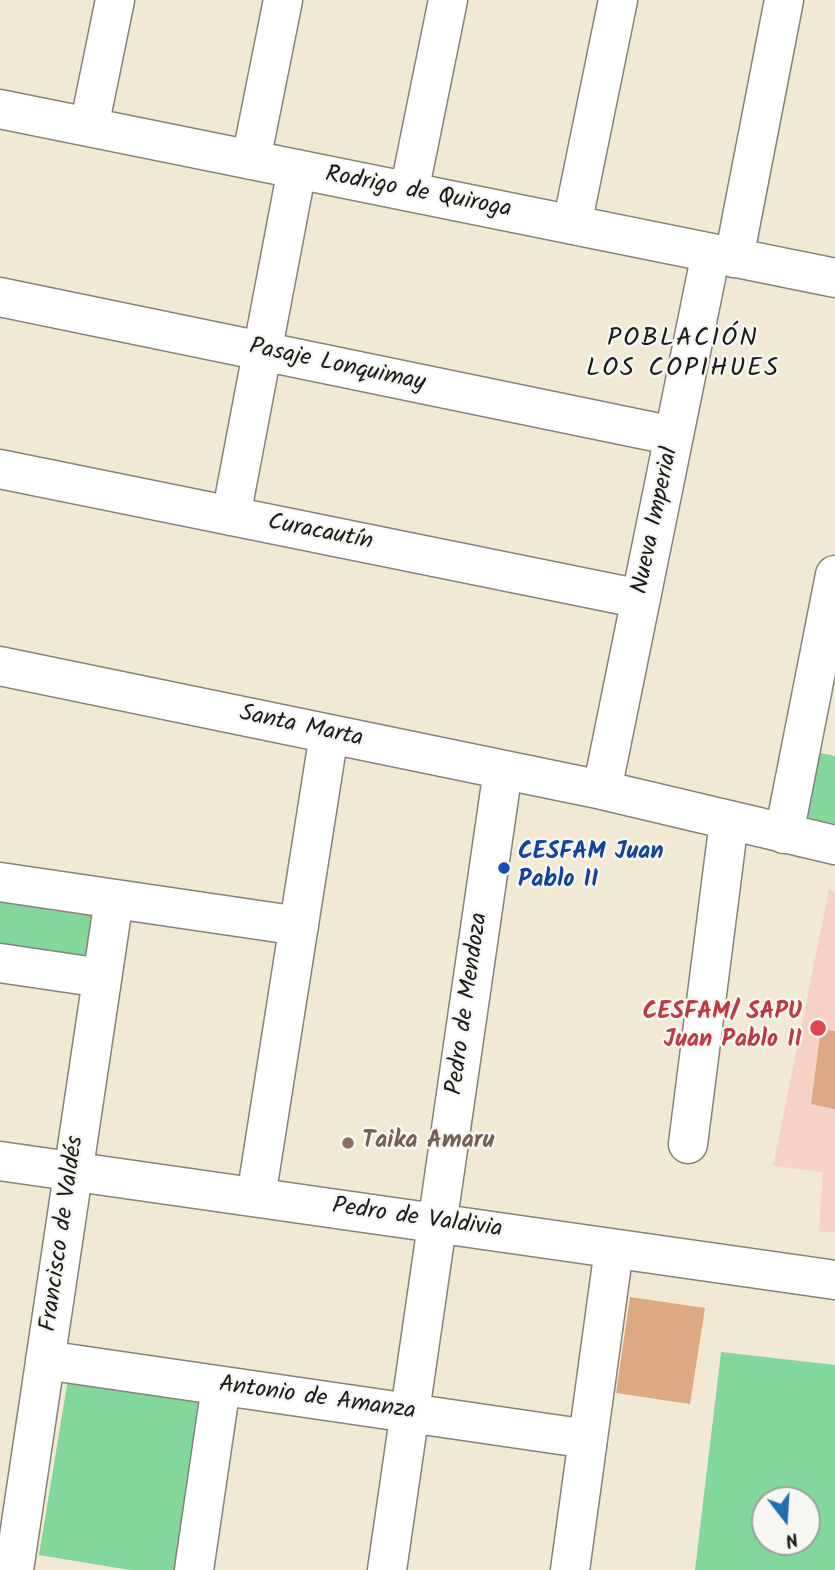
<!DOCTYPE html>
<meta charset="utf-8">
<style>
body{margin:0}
#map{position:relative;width:835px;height:1570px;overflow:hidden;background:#f1e9d4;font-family:Kalam,sans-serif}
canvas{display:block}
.north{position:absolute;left:751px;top:1486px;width:70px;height:70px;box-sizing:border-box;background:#f6f6f2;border:2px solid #9f9f9c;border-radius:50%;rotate:163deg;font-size:19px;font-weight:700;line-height:28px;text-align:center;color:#1c1c1c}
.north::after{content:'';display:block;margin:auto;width:24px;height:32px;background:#1f6fb2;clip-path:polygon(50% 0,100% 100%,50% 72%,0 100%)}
</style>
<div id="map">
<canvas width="835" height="1570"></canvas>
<div class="north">N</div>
</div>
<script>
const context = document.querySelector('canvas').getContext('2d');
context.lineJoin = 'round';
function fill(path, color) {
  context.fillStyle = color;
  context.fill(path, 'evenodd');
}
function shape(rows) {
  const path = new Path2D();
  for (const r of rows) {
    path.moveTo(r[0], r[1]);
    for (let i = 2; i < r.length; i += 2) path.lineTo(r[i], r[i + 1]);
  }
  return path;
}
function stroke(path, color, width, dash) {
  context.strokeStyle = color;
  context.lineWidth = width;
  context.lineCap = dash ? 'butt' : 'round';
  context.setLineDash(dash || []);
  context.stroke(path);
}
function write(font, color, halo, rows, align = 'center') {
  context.font = font + ' Kalam,sans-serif';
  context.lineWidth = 5;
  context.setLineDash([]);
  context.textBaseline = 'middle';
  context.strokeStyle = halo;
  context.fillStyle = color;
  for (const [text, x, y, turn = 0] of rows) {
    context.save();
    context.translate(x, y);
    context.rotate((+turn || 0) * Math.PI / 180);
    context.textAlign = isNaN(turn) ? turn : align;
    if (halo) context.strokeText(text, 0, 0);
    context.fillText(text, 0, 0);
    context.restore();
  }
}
fill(shape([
 [829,890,835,891,835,1233,819,1231,823,1172,773,1166]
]), '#f6d2c5');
fill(shape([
 [812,751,835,756,835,826,797,817],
 [0,895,97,911,89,965,0,953],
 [721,1352,835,1365,835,1570,695,1570],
 [765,1500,807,1500,807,1542,765,1542],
 [69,1373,206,1395,178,1570,130,1570,39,1555]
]), '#82d79a');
fill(shape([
 [821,1029,835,1031,835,1109,811,1104],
 [630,1297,705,1308,690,1404,616,1393]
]), '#dda983');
const minor = shape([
 [0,109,835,278],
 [89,127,115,0],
 [251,160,283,0],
 [409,192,448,0],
 [572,225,618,0],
 [734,258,784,0],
 [0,297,674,436],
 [0,469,641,599],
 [231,516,297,169],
 [0,666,602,790,835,845],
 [602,790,711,253],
 [784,834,835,575],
 [0,882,299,926],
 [0,963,102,978],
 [688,1144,729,821],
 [0,1161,835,1280],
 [256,1197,329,734],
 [45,1360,588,1439],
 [14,1570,114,899],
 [194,1570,221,1386],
 [387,1570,503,770],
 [570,1570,614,1249]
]);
stroke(minor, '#868278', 41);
stroke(minor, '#fff', 38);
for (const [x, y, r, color] of [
 [504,868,7,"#1a4fb4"],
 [818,1028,9,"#e0444e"],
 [348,1143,7,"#8d6e63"]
]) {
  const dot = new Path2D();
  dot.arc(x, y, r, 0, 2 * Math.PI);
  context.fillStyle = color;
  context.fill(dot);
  stroke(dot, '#f6f6f2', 2.5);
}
write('24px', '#1c1c1c', '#f6f6f2', [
 ["Rodrigo de Quiroga",418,194,11],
 ["Pasaje Lonquimay",337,367,12],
 ["Nueva Imperial",657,521,-78],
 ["Curacautín",320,534,11],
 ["Santa Marta",301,728,12],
 ["Pedro de Mendoza",469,1004,-82],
 ["Pedro de Valdivia",417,1220,8],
 ["Francisco de Valdés",64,1234,-82],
 ["Antonio de Amanza",317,1400,8]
]);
write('bold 24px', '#164399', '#f6f6f2', [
 ["CESFAM Juan",518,854],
 ["Pablo II",518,882]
], 'left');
write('bold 24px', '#be3a42', '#f6f6f2', [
 ["CESFAM/ SAPU",802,1014],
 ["Juan Pablo II",802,1042]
], 'right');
write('bold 24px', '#785e54', '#f6f6f2', [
 ["Taika Amaru",362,1143]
], 'left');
context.letterSpacing = '2px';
write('26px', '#1c1c1c', '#f6f6f2', [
 ["POBLACIÓN",683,341],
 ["LOS COPIHUES",683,371]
]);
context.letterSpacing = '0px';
</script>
